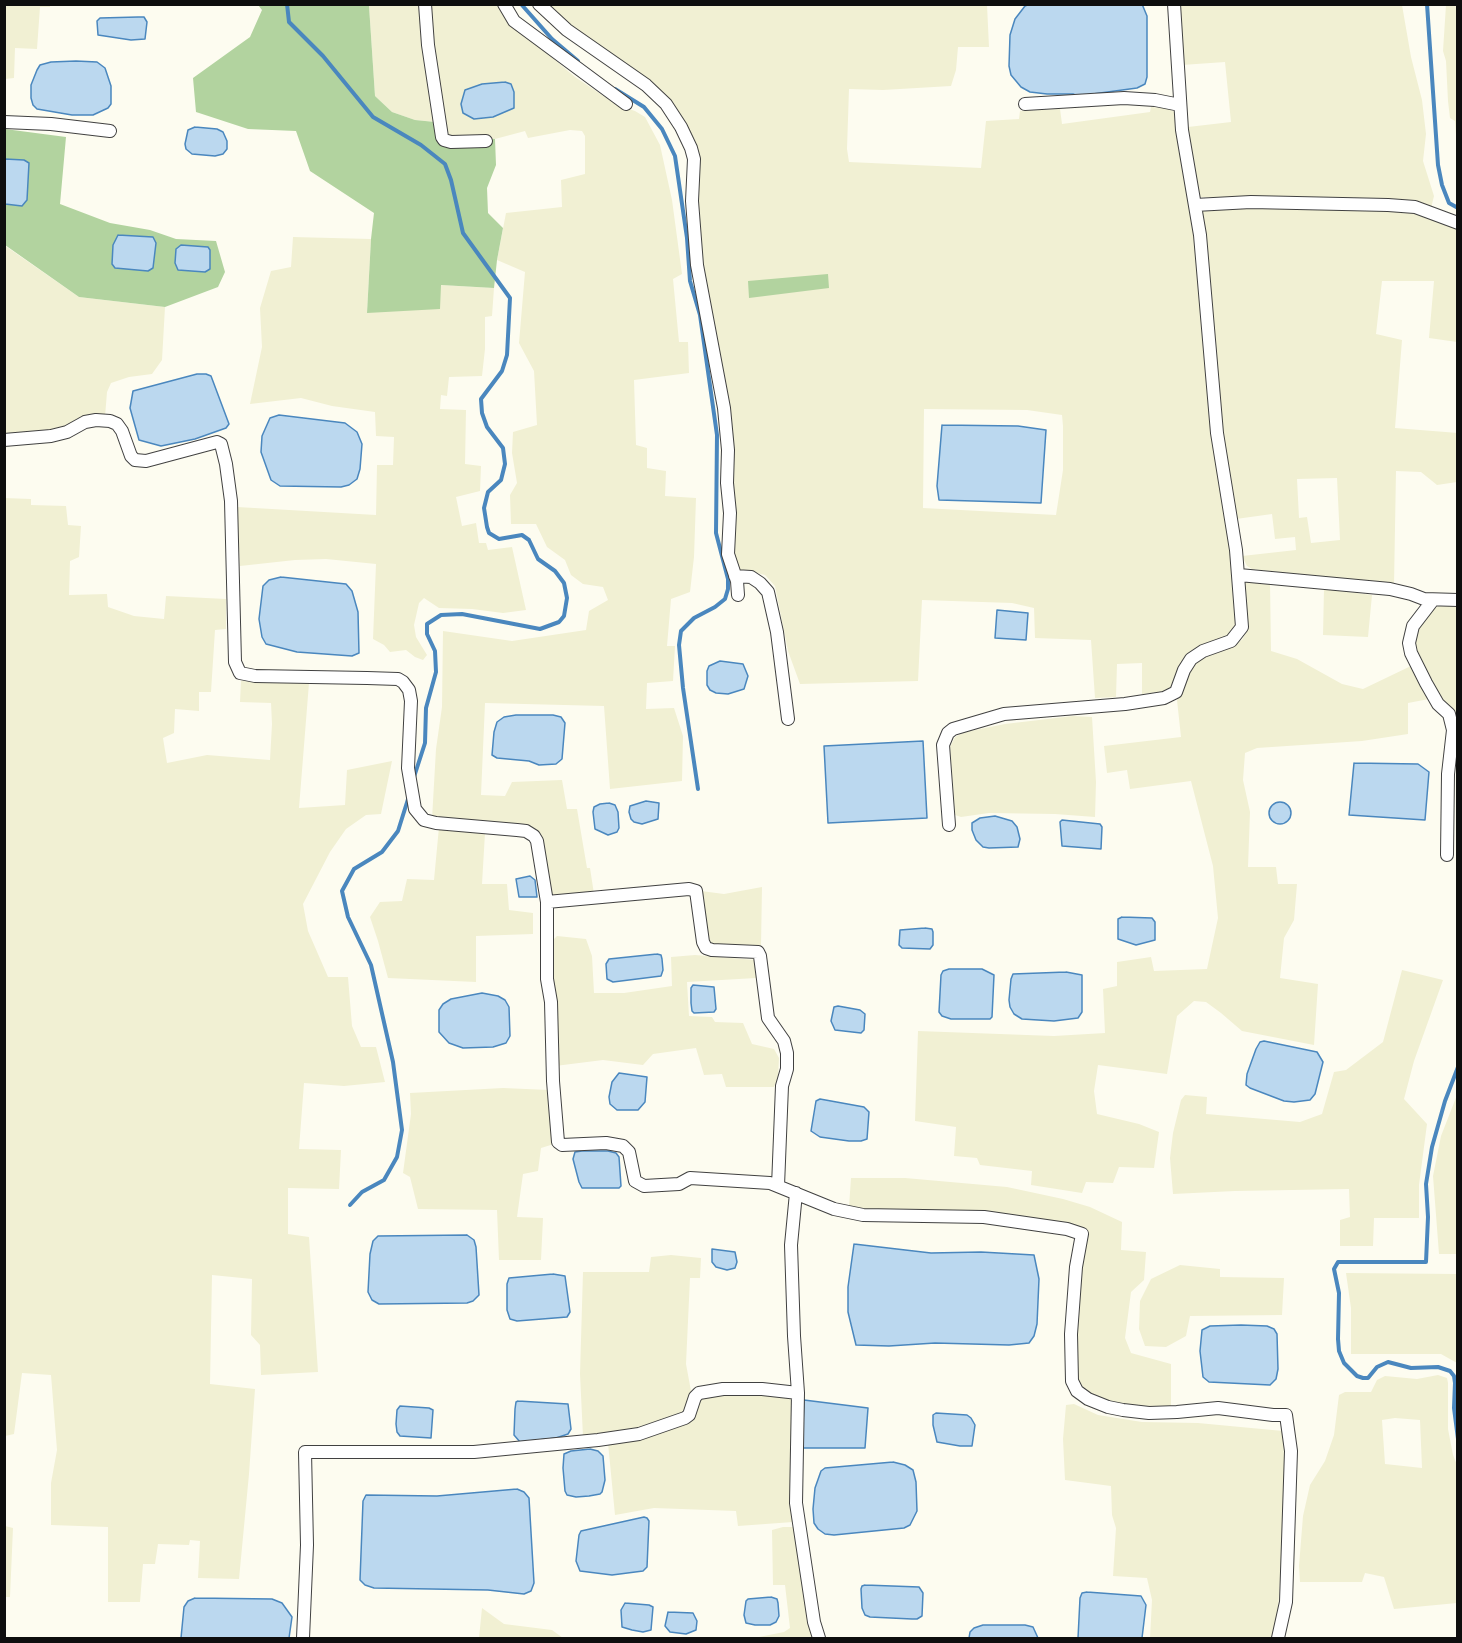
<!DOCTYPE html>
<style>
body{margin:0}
#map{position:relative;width:1462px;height:1643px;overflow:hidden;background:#fdfcf0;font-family:Spectral,serif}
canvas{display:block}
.frame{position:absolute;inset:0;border:6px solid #0e0e0e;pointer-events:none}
</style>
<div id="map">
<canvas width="1462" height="1643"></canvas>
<div class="frame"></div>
</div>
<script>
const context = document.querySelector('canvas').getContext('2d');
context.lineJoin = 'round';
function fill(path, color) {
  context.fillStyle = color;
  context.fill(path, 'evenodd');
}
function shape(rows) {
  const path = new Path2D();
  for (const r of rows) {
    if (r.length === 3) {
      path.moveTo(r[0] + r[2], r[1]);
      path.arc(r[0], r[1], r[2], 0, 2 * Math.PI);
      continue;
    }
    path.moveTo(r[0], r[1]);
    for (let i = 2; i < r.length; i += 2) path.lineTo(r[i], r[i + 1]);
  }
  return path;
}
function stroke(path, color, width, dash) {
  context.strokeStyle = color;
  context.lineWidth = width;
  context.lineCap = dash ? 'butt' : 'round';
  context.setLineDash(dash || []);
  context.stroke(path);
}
fill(shape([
 [5,4,50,5,50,7,40,7,37,49,15,48,14,78,5,79],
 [331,5,497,5,511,26,541,48,575,77,617,105,635,111,645,117,660,145,672,200,682,274,673,279,679,342,688,342,689,373,634,380,636,445,647,448,647,468,666,471,665,496,696,498,694,557,690,592,671,599,667,646,675,646,673,681,647,683,646,709,674,708,683,736,682,781,610,789,604,706,485,703,481,795,505,796,512,782,562,780,567,809,577,809,587,868,590,868,594,894,574,897,550,896,537,834,432,819,436,749,442,707,443,631,512,641,586,630,589,611,608,600,603,587,583,584,571,575,565,560,547,547,536,524,511,524,510,495,517,483,512,453,513,432,537,425,534,371,519,343,525,272,497,260,506,213,562,207,561,180,585,174,585,136,582,131,570,130,528,138,525,131,495,139,447,137,435,122,415,120,392,112,375,96,369,6],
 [546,5,987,5,989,47,958,47,956,70,951,86,883,90,849,89,847,149,849,162,981,168,986,121,1019,119,1020,111,1060,109,1062,124,1150,112,1151,107,1166,108,1175,112,1177,116,1195,237,1228,517,1237,626,1228,639,1201,645,1187,655,1182,661,1173,690,1142,694,1142,663,1117,664,1116,697,1095,698,1091,640,1035,638,1034,608,1012,603,922,600,918,681,800,684,788,651,775,586,765,575,753,572,736,572,733,567,734,514,700,262,697,218,699,173,667,103,574,31],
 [924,409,1027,410,1062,415,1063,426,1063,470,1056,515,923,508],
 [1177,5,1402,5,1411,57,1422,100,1426,134,1423,161,1434,196,1431,208,1275,198,1197,197,1188,127,1231,122,1225,62,1182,65],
 [1446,5,1457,5,1457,149,1455,121,1450,118,1448,101,1446,61,1443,51],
 [1264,206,1402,209,1457,228,1457,342,1429,338,1434,281,1382,281,1376,334,1402,340,1395,428,1458,433,1457,482,1437,485,1421,472,1396,471,1394,585,1252,569,1247,566,1242,556,1296,550,1295,537,1275,539,1272,514,1236,519,1225,465,1201,212,1208,209],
 [1337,478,1340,540,1311,543,1307,517,1299,518,1297,479],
 [293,237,371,239,367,313,440,285,494,288,492,316,485,317,485,349,482,376,449,377,447,396,441,395,440,409,466,410,465,464,481,466,480,491,456,497,462,526,476,523,479,543,486,543,488,550,512,547,526,610,503,613,472,609,439,608,424,598,419,603,414,625,416,637,427,655,423,660,415,657,406,650,390,652,384,645,373,639,376,564,326,559,295,560,240,566,237,507,376,515,377,465,393,465,394,437,376,436,375,412,332,406,301,398,250,404,262,347,260,308,271,271,291,267],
 [4,245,79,297,165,307,162,360,152,374,129,377,111,383,107,392,105,417,59,430,5,434],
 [4,498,31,499,31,505,66,506,68,525,81,526,79,557,70,561,69,595,107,594,108,607,134,616,164,619,166,596,226,599,226,629,215,630,211,692,199,692,199,711,175,709,174,733,163,738,167,763,207,755,270,760,272,724,271,703,240,702,241,681,309,683,299,808,345,805,347,770,392,761,381,814,366,815,346,829,330,852,303,904,308,931,328,977,348,977,352,1026,361,1047,376,1047,385,1082,344,1086,304,1083,299,1149,341,1150,339,1189,288,1188,288,1234,309,1237,318,1372,261,1375,260,1345,251,1335,252,1279,212,1275,210,1384,255,1389,249,1474,239,1579,198,1578,200,1541,190,1540,189,1545,158,1544,155,1564,143,1564,140,1602,108,1602,108,1527,51,1525,51,1483,57,1450,51,1375,22,1373,14,1434,5,1436],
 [1249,581,1270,582,1271,651,1297,659,1342,684,1363,689,1413,665,1429,699,1408,703,1408,734,1362,741,1257,748,1245,753,1243,780,1250,812,1248,867,1276,867,1278,884,1297,884,1294,920,1284,938,1280,978,1318,984,1314,1045,1242,1031,1221,1013,1206,1002,1194,1001,1177,1016,1167,1074,1098,1065,1094,1091,1097,1114,1139,1124,1159,1132,1154,1168,1119,1167,1113,1183,1086,1182,1082,1193,1031,1185,1032,1171,980,1165,977,1158,954,1156,956,1127,915,1121,918,1031,1054,1036,1105,1033,1103,989,1117,986,1117,962,1151,957,1154,971,1207,969,1218,918,1213,866,1191,781,1130,789,1127,770,1107,773,1104,746,1181,737,1177,700,1184,689,1189,671,1200,657,1242,640,1247,631,1244,583],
 [1324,589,1372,595,1368,637,1323,635],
 [1443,603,1457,605,1457,727,1440,702,1412,643,1413,635,1431,611],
 [1073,716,1092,717,1096,782,1095,817,1055,814,989,813,961,817,955,815,950,747,955,737,965,732,1005,724],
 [439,827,485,833,482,884,507,884,509,910,533,913,533,934,476,936,476,982,388,978,378,941,370,917,380,902,402,901,407,879,434,880],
 [762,887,761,946,714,947,707,942,701,891,724,894],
 [557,936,586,939,592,956,594,993,624,993,672,986,671,957,695,955,755,960,756,978,687,982,689,1016,712,1017,715,1022,743,1023,752,1044,774,1049,779,1058,778,1077,774,1087,726,1087,722,1074,704,1075,696,1048,653,1054,643,1065,603,1060,555,1066,552,941],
 [1402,970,1443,980,1414,1061,1404,1099,1427,1124,1419,1185,1419,1218,1374,1218,1373,1246,1340,1246,1340,1220,1350,1217,1349,1189,1235,1191,1173,1194,1170,1158,1173,1133,1181,1100,1185,1095,1207,1097,1206,1114,1300,1122,1322,1114,1334,1072,1346,1070,1383,1042],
 [503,1088,549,1090,554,1144,541,1148,538,1171,523,1174,517,1217,543,1218,541,1260,499,1260,497,1210,418,1209,410,1177,403,1173,411,1114,410,1093],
 [1457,1095,1457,1254,1439,1254,1433,1176,1441,1136],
 [851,1178,905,1178,1007,1187,1063,1199,1090,1207,1122,1222,1121,1250,1146,1252,1144,1280,1131,1292,1125,1338,1131,1353,1171,1364,1171,1409,1148,1409,1107,1403,1081,1389,1075,1376,1080,1271,1087,1230,1077,1227,867,1211,849,1207],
 [671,1255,701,1258,700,1278,690,1278,686,1364,691,1391,686,1411,641,1430,583,1437,580,1374,583,1272,649,1272,651,1257],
 [1180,1265,1220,1269,1220,1277,1284,1278,1282,1315,1190,1316,1186,1336,1166,1347,1145,1346,1139,1329,1140,1301,1151,1279],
 [1346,1273,1457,1274,1457,1363,1441,1354,1351,1354,1351,1308],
 [1438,1375,1447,1378,1448,1383,1448,1429,1453,1455,1457,1465,1457,1603,1394,1609,1384,1577,1365,1573,1362,1582,1300,1582,1299,1566,1303,1516,1310,1485,1325,1461,1334,1435,1339,1395,1345,1392,1371,1392,1377,1380,1385,1376,1417,1379],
 [1395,1418,1420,1420,1422,1468,1385,1464,1382,1420],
 [760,1393,793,1397,791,1489,793,1522,738,1526,736,1511,654,1508,615,1515,608,1443,689,1422,702,1396],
 [1074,1404,1098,1415,1142,1422,1198,1423,1283,1431,1285,1485,1282,1550,1278,1609,1272,1638,1150,1638,1152,1600,1147,1578,1113,1576,1116,1528,1112,1515,1111,1486,1065,1480,1063,1439,1066,1405],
 [5,1526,13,1528,10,1597,5,1597],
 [783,1527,796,1527,814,1638,754,1638,784,1632,790,1628,785,1585,773,1585,772,1530],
 [482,1608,504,1624,552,1630,563,1638,479,1638]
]), '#f1f0d3');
fill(shape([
 [258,5,369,6,375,96,392,112,415,120,435,122,446,136,495,139,496,165,487,188,488,213,503,228,497,260,494,288,441,285,440,309,367,313,371,239,374,213,310,171,296,131,248,129,196,112,193,78,250,37,262,10],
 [5,129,66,137,60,204,110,223,150,230,176,239,216,241,225,272,218,287,165,307,79,297,5,245],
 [828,274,829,288,749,298,748,281]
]), '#b2d39f');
const water = shape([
 [1030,4,1142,4,1147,16,1147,77,1145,84,1137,88,1078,96,1073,94,1047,94,1030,92,1021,87,1011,75,1009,66,1010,35,1015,19,1025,6,1030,4],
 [138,17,144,17,147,22,145,39,131,40,98,35,97,21,100,18,138,17],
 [76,61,97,62,105,68,111,86,111,104,108,108,93,115,72,115,37,109,33,105,31,98,31,85,37,70,40,65,51,62,76,61],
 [505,82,511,84,514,92,514,108,493,117,474,119,463,113,461,104,465,90,482,84,505,82],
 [195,127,217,129,223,132,227,141,227,149,223,154,215,156,192,154,186,149,185,144,188,130,195,127],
 [5,159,24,160,29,163,27,200,22,206,5,204,5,159],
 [118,235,153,237,156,243,153,268,148,271,115,268,112,264,113,245,118,235],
 [181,245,208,247,210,250,210,269,205,272,178,270,175,263,176,249,181,245],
 [197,374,206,374,211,376,229,424,226,428,195,439,161,446,139,440,130,408,133,391,197,374],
 [279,415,345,423,357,432,362,444,360,469,357,479,349,485,341,487,280,486,271,480,261,452,262,436,270,418,279,415],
 [942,425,1018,426,1046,430,1041,503,939,500,937,486,942,425],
 [281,577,346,584,352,591,358,612,359,653,352,656,297,652,266,644,262,637,259,619,263,586,269,580,281,577],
 [997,610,1028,613,1026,640,995,638,997,610],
 [720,661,743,664,748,676,744,689,728,694,716,693,710,690,707,685,707,671,709,666,720,661],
 [516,715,553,715,561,717,565,723,562,759,556,764,539,765,529,761,497,758,492,755,494,732,497,722,504,717,516,715],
 [923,741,927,818,828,823,824,746,923,741],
 [1354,763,1418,764,1429,772,1425,820,1349,815,1354,763],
 [646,801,659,803,658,819,642,824,634,822,631,819,629,812,630,806,646,801],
 [1280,813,11],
 [609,803,615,805,618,812,619,828,617,832,608,835,595,829,593,812,594,807,600,804,609,803],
 [995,816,1012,821,1017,827,1020,839,1018,847,989,848,983,847,976,840,972,830,972,823,980,818,995,816],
 [1062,820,1100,824,1102,827,1101,849,1062,846,1060,822,1062,820],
 [530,876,535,880,537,897,519,897,516,879,530,876],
 [1122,917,1152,918,1155,922,1155,940,1136,945,1118,939,1118,919,1122,917],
 [925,928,932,929,933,932,933,945,930,949,902,948,899,945,900,930,925,928],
 [657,954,661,955,662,959,663,970,661,976,613,982,607,979,606,964,609,959,657,954],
 [949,969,982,969,994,975,992,1017,990,1019,951,1019,942,1016,939,1012,941,975,943,971,949,969],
 [1066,972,1082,975,1082,1012,1078,1018,1054,1021,1022,1019,1014,1014,1010,1007,1009,1000,1011,979,1013,974,1066,972],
 [693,985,714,987,716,1009,714,1012,694,1013,692,1011,691,1003,691,988,693,985],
 [482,993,498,996,505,1000,509,1007,510,1036,506,1043,493,1047,463,1048,449,1043,439,1032,439,1010,443,1004,451,999,482,993],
 [838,1006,860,1010,865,1014,864,1030,861,1033,835,1030,831,1021,834,1007,838,1006],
 [1264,1041,1317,1052,1323,1062,1315,1094,1310,1100,1294,1102,1284,1101,1250,1088,1246,1085,1247,1074,1256,1049,1260,1042,1264,1041],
 [619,1073,647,1077,645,1102,638,1110,617,1110,610,1104,609,1097,612,1082,619,1073],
 [820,1099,864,1107,869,1112,867,1139,861,1141,849,1141,820,1137,811,1131,816,1101,820,1099],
 [582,1151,608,1151,616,1153,619,1157,621,1186,619,1188,582,1188,579,1182,573,1159,575,1152,582,1151],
 [467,1235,474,1240,476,1247,479,1295,473,1301,467,1303,379,1304,372,1300,368,1292,370,1254,373,1241,378,1236,467,1235],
 [854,1244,931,1253,981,1252,1034,1255,1039,1279,1037,1324,1034,1336,1029,1343,1009,1345,935,1343,889,1346,856,1345,848,1312,848,1287,854,1244],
 [712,1249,735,1252,737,1262,735,1268,727,1270,716,1267,712,1262,712,1249],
 [553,1274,565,1276,570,1312,567,1317,517,1321,510,1319,507,1310,507,1284,509,1278,553,1274],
 [1241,1325,1267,1326,1274,1329,1277,1334,1278,1369,1276,1379,1270,1385,1209,1382,1203,1377,1200,1351,1202,1330,1210,1326,1241,1325],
 [804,1400,868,1408,865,1448,802,1448,804,1400],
 [518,1401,568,1404,571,1429,568,1434,556,1438,520,1442,514,1435,515,1409,516,1402,518,1401],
 [400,1406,429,1408,433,1410,431,1438,400,1436,397,1432,396,1424,397,1410,400,1406],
 [936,1413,967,1415,971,1418,975,1425,972,1446,960,1446,937,1442,933,1425,933,1415,936,1413],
 [590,1449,598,1451,603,1456,605,1480,602,1492,600,1494,589,1496,576,1497,567,1495,565,1491,563,1468,564,1454,571,1451,590,1449],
 [893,1462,905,1465,913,1470,916,1482,917,1511,910,1525,904,1528,834,1535,825,1534,818,1529,814,1523,813,1509,815,1488,821,1471,825,1468,893,1462],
 [517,1489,524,1492,529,1498,534,1583,531,1591,524,1594,488,1590,374,1588,365,1585,360,1580,363,1501,366,1495,437,1496,517,1489],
 [644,1517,647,1518,649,1521,647,1567,643,1571,612,1575,580,1571,576,1561,579,1535,581,1531,644,1517],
 [865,1585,919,1587,923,1593,922,1616,917,1619,912,1619,870,1617,865,1615,862,1608,861,1589,862,1586,865,1585],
 [1087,1592,1141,1596,1146,1605,1142,1638,1078,1638,1080,1598,1082,1593,1087,1592],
 [771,1597,777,1599,778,1603,779,1616,776,1622,770,1625,755,1625,746,1623,744,1615,746,1601,748,1599,771,1597],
 [195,1598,272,1599,282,1603,292,1617,289,1638,181,1638,184,1607,188,1601,195,1598],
 [625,1603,649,1605,653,1607,651,1630,643,1632,632,1630,622,1627,621,1610,625,1603],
 [668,1612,693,1613,697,1621,696,1630,686,1634,670,1632,665,1626,668,1612],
 [983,1625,1025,1625,1033,1627,1038,1638,969,1638,970,1632,974,1628,983,1625]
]);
fill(water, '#bbd8ef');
stroke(water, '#4a87be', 1.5);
stroke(shape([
 [287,4,289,22,323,56,373,117,421,145,445,164,451,180,463,233,510,298,507,355,502,371,481,399,482,413,487,427,503,448,505,464,501,480,488,492,484,508,487,527,489,533,499,539,522,535,529,540,538,559,555,571,564,583,567,598,564,616,559,622,540,629,462,614,441,615,427,624,427,634,435,651,436,672,426,708,425,743,414,777],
 [521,4,552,39,578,61],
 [1427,4,1438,165,1442,185,1449,203,1458,208],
 [615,89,644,107,662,129,675,156,687,238,690,281,700,315,717,435,716,533,728,579,728,589,725,599,715,607,694,618,681,631,679,645,683,688,698,789],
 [1458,1067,1445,1101,1432,1147,1426,1184,1428,1217,1426,1262,1338,1262,1334,1269,1339,1293,1338,1339,1339,1351,1344,1363,1357,1376,1363,1378,1368,1378,1377,1367,1388,1362,1411,1368,1438,1367,1450,1371,1454,1376,1455,1383,1454,1408,1458,1439],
 [350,1205,362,1192,384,1180,397,1157,402,1130,393,1062,371,965,348,917,342,891,354,869,382,852,398,831,409,796]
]), '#4a87be', 4);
const minor = shape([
 [425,4,428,45,442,137,444,140,451,142,486,141],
 [504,4,514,21,626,104],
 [539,4,567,30,646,85,666,104,681,127,691,148,694,159,692,201,697,265,724,408,728,450,727,483,730,513,728,554,737,581,738,595],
 [1025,104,1124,98,1155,100,1180,105],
 [4,122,51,124,110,131],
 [1195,205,1251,202,1388,205,1415,207,1458,223],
 [4,440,51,436,67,432,85,422,96,420,110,421,117,424,122,431,131,456,135,460,146,461,161,457,217,442,221,444,226,464,231,501,235,662,240,673,255,676,367,678,398,679,403,682,409,690,411,701,408,768,415,809,424,820,436,823,517,830,526,831,534,836,537,841,547,902,547,979,551,1002,553,1081,558,1142,562,1145,606,1143,623,1146,629,1152,635,1181,644,1186,679,1184,690,1178,770,1183,834,1209,863,1215,984,1217,1067,1229,1082,1234,1076,1267,1071,1334,1072,1381,1077,1391,1088,1399,1108,1407,1123,1410,1149,1413,1177,1412,1218,1408,1273,1415,1286,1415,1291,1451,1286,1602,1278,1638],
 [1239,575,1390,589,1411,594,1424,599,1458,600],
 [735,576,751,577,760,583,768,592,777,632,788,719],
 [1433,600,1413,626,1409,643,1411,653,1426,683,1438,704,1449,714,1453,730,1448,774,1447,855],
 [949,825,943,745,948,733,953,729,1004,714,1125,704,1164,698,1176,692,1184,670,1191,659,1203,651,1231,641,1242,627,1236,550,1217,433,1200,235,1182,130,1174,4],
 [547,902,689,889,696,891,703,942,706,948,712,950,758,952,760,956,768,1018,784,1041,787,1053,787,1069,782,1086,778,1186],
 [796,1193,791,1245,794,1336,798,1393,796,1503,814,1622,819,1638],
 [303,1638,307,1545,305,1452,474,1452,598,1440,639,1434,685,1418,689,1415,695,1397,699,1393,723,1389,762,1389,798,1393]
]);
stroke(minor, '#414141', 14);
stroke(minor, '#fff', 12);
</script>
